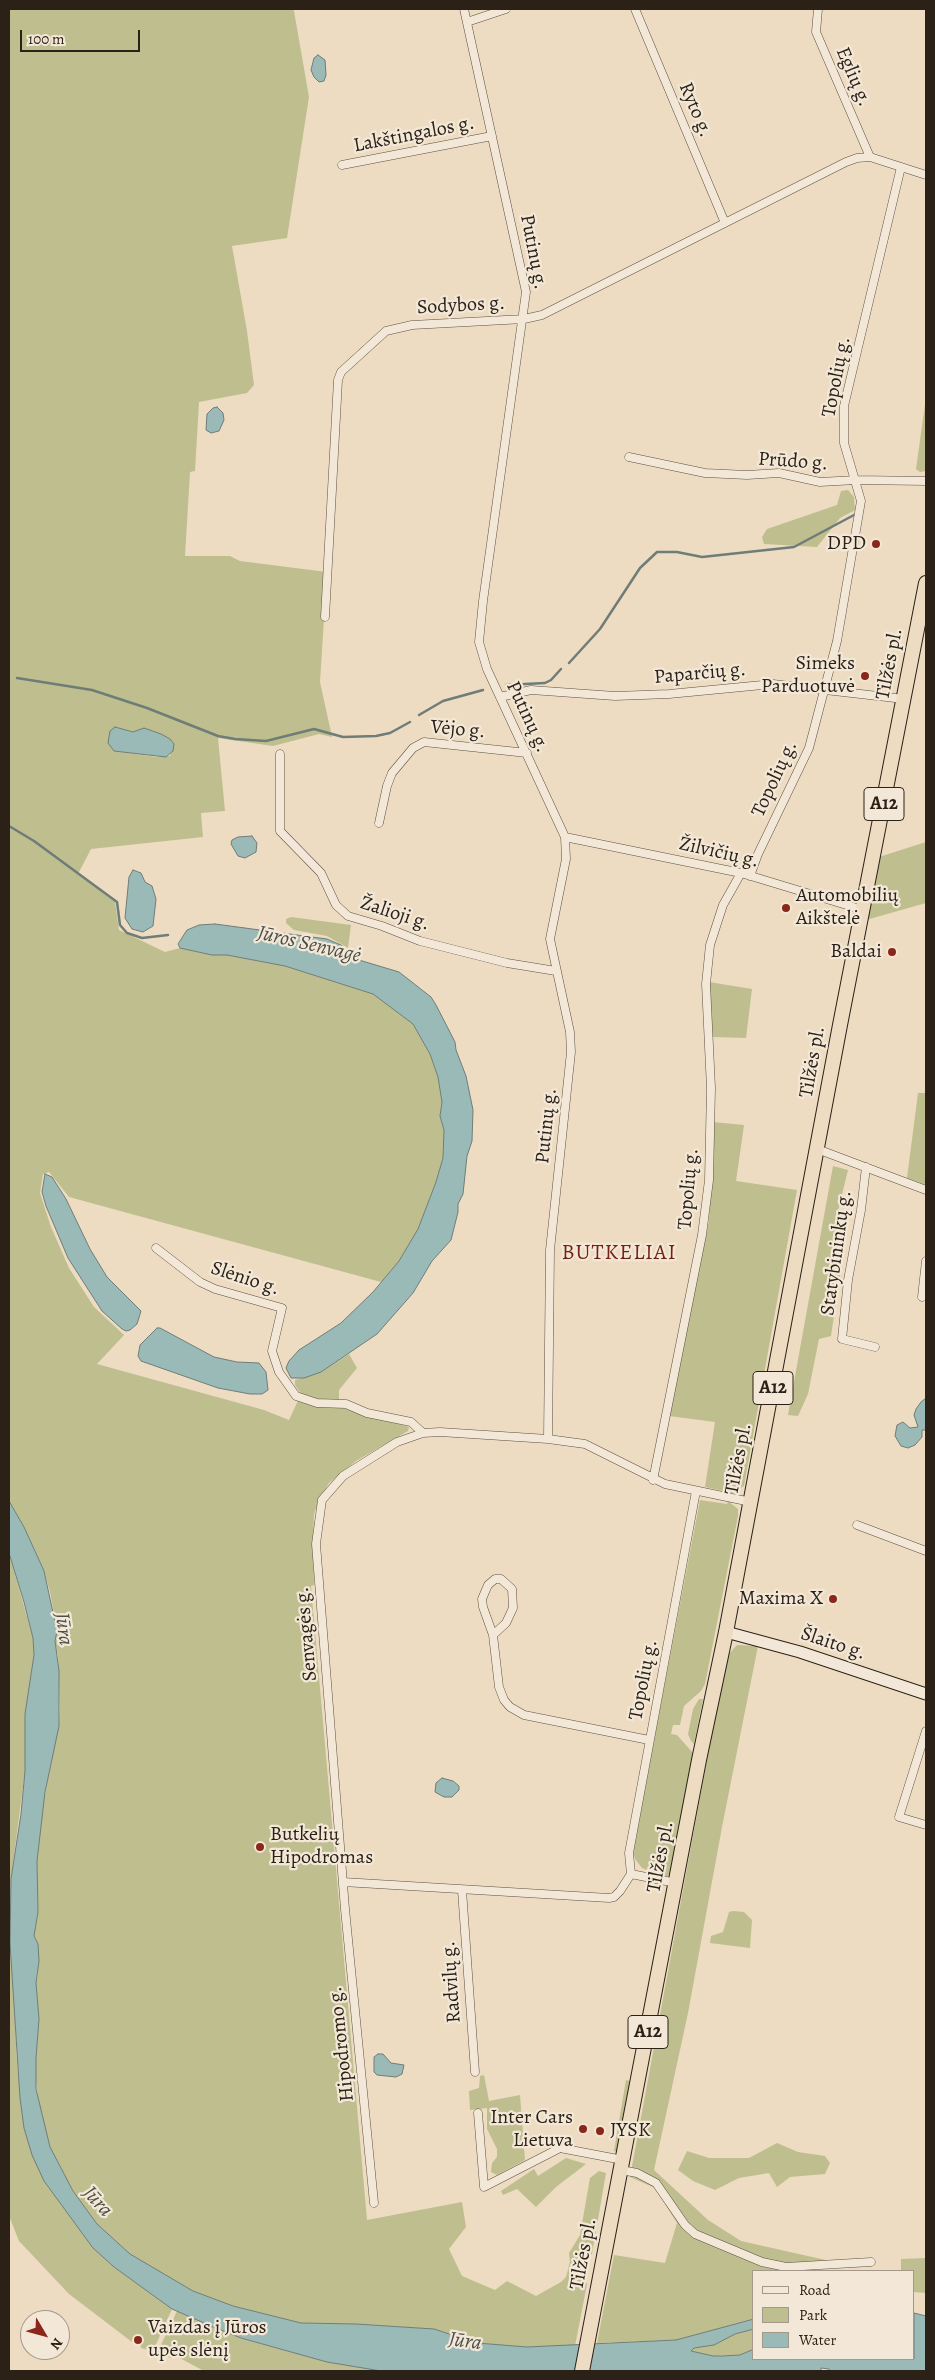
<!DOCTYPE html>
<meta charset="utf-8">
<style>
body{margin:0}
#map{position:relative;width:935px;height:2380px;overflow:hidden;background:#eddcc1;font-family:Alegreya,serif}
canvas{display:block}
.frame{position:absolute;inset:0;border:10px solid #2b2117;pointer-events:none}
.legend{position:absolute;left:752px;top:2270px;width:162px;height:90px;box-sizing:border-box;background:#f3e8d7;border:1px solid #a3988a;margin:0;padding:6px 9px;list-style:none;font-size:15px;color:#2b2117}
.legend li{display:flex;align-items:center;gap:10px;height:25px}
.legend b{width:25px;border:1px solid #a3988a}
.north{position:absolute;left:20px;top:2310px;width:50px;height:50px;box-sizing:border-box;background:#f3e8d7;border:1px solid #a3988a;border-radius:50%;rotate:127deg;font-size:14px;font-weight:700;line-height:20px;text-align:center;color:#2b2117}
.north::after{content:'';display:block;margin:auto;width:18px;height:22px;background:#8f2418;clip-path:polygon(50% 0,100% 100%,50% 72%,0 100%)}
.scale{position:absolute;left:20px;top:30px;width:120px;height:22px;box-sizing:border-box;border:2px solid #2b2117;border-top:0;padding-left:6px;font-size:15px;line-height:18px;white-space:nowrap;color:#2b2117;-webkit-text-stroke:4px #f3e8d7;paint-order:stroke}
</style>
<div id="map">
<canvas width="935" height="2380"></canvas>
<div class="frame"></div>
<ul class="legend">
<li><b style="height:6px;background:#f3e8d7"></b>Road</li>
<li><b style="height:14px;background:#bfbe8e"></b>Park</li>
<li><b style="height:14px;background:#9abab8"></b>Water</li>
</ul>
<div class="north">N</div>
<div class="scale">100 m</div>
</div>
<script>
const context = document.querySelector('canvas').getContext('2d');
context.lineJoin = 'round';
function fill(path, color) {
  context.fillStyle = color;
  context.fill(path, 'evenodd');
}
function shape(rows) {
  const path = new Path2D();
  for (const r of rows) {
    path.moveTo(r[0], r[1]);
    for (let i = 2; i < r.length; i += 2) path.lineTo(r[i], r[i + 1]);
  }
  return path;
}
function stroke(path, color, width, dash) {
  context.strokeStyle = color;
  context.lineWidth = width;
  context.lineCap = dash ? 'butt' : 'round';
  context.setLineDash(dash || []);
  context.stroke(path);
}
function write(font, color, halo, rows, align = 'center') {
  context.font = font + ' Alegreya,serif';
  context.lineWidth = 4.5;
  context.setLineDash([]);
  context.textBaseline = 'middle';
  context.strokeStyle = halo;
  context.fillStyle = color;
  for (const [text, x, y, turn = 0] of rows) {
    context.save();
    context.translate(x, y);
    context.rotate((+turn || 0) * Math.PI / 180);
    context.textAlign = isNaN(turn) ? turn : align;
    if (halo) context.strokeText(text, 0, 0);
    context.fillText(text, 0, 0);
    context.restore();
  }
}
fill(shape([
 [9,9,293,9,294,11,309,97,287,238,232,246,247,331,254,385,247,393,199,402,195,471,190,472,185,556,230,556,240,561,327,572,320,682,332,737,319,734,273,746,218,738,225,811,201,813,203,837,91,849,78,874,115,902,119,930,165,952,180,948,212,955,227,955,285,966,373,994,384,1002,413,1024,430,1054,438,1077,442,1102,440,1116,444,1130,443,1158,436,1182,418,1229,399,1261,381,1282,69,1197,49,1172,43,1174,40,1193,51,1227,69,1268,94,1307,124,1335,97,1364,264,1410,289,1420,301,1394,295,1385,295,1380,321,1372,349,1354,357,1368,339,1390,339,1407,409,1427,408,1431,356,1461,329,1483,319,1500,314,1514,313,1538,314,1585,311,1586,367,2220,462,2202,466,2227,449,2249,462,2276,495,2290,507,2281,536,2296,561,2282,566,2277,570,2262,569,2253,580,2235,590,2178,599,2171,606,2173,592,2254,583,2260,580,2271,587,2284,575,2346,527,2347,477,2343,434,2329,356,2324,301,2323,233,2306,193,2291,130,2254,97,2224,73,2191,50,2147,40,2113,35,2073,39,2019,36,1983,38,1974,38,1944,34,1936,38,1912,37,1861,42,1813,53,1749,59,1726,60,1708,58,1656,55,1641,57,1631,50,1592,44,1571,24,1527,9,1501],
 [115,727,133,732,144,729,161,734,170,739,174,744,170,756,157,757,114,751],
 [926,397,926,471,920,472,916,469],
 [848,490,854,497,855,510,840,518,817,547,764,544,762,537,767,529,837,505,841,491],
 [926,842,926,903,866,920,879,857],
 [291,917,351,925,348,948,327,936,294,930,286,923,286,919],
 [709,982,752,989,746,1038,712,1037],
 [918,1093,926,1093,926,1185,907,1178],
 [713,1122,744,1125,736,1181,797,1190,744,1486,732,1493,705,1487,715,1422,669,1416,709,1221],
 [833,1166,848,1170,834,1227,846,1234,831,1336,819,1339,808,1394,798,1416,788,1415],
 [700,1500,727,1504,728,1501,738,1509,738,1516,705,1684,701,1691,684,1706,680,1725,673,1725,671,1734,677,1735,693,1753,669,1876,664,1877,642,1868,635,1859,633,1850],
 [9,1553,33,1638,34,1656,25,1715,25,1771,11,1879,10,1921,17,2063,24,2128,44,2181,93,2248,114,2267,172,2309,153,2351,141,2348,140,2338,135,2338,132,2342,69,2294,19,2241,9,2216],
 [737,1645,758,1646,722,1827,688,2013,654,2170,708,2220,741,2241,830,2261,786,2264,786,2271,754,2271,754,2319,676,2340,597,2343,614,2255,665,2263,677,2223,655,2188,630,2177,726,1657],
 [699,1699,703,1699,694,1744,691,1741,688,1734,693,1709],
 [733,1911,744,1912,752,1920,750,1948,710,1943,711,1936,723,1932,729,1912],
 [484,2075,489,2101,520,2095,525,2160,497,2175,491,2172,492,2163,497,2157,497,2149,487,2129,487,2108,470,2110,469,2091,479,2088,480,2076],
 [626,2080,630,2081,618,2152,614,2151],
 [777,2143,798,2152,825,2156,830,2163,825,2174,790,2177,777,2187,769,2173,739,2178,715,2190,693,2181,678,2170,687,2151,709,2158,749,2158],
 [566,2158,586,2164,556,2187,536,2207,517,2189,503,2195,501,2191,534,2169,538,2176],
 [926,2258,926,2293,914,2292,914,2271,901,2271,901,2259],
 [177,2311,241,2338,327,2362,385,2371,204,2371,174,2355,171,2358,157,2353],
 [754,2329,754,2349,740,2355,713,2356,691,2351,694,2348,714,2345,735,2334]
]), '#bfbe8e');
const water = shape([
 [318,55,325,60,326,75,324,81,319,82,314,77,311,70,314,58,318,55],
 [217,407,223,413,224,420,219,431,211,433,206,430,207,414,213,408,217,407],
 [115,727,133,732,144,728,161,734,170,739,174,744,173,751,166,757,114,751,108,743,110,731,115,727],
 [252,836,257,843,256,852,245,858,238,856,231,844,232,840,238,837,252,836],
 [133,870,141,873,145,882,152,886,156,899,153,926,143,932,132,929,125,918,129,877,133,870],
 [215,924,327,939,341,945,359,960,399,972,431,997,436,1005,455,1042,456,1050,466,1076,473,1110,472,1141,467,1156,463,1194,458,1204,458,1212,451,1240,432,1261,413,1293,377,1334,321,1372,304,1378,291,1378,286,1368,289,1361,299,1350,341,1323,373,1292,399,1261,418,1229,436,1182,443,1158,444,1130,440,1116,442,1102,438,1077,430,1054,413,1024,373,994,285,966,227,955,212,955,180,948,178,944,187,930,199,925,215,924],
 [45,1174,52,1177,66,1199,90,1249,107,1277,141,1311,137,1324,130,1330,126,1331,122,1329,102,1311,68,1258,46,1206,42,1192,45,1174],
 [157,1328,160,1328,214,1357,237,1362,259,1363,266,1372,268,1390,262,1394,250,1394,218,1388,141,1361,138,1356,140,1345,157,1328],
 [926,1398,926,1430,922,1430,922,1437,915,1445,908,1448,901,1446,895,1436,897,1425,903,1422,910,1428,918,1427,914,1415,916,1409,921,1402,926,1398],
 [9,1501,24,1527,44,1571,57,1631,55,1641,59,1671,59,1726,45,1792,37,1861,38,1912,34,1936,38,1944,39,1961,36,1983,39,2019,36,2058,36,2089,50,2147,73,2191,97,2224,130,2254,193,2291,233,2306,301,2323,356,2324,434,2329,477,2343,527,2347,676,2340,754,2319,754,2329,735,2334,714,2345,694,2348,691,2351,713,2356,722,2356,740,2355,754,2349,754,2359,914,2359,914,2313,926,2316,926,2371,829,2371,829,2369,821,2368,821,2371,381,2371,327,2362,241,2338,211,2326,172,2309,114,2267,93,2248,44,2181,32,2155,24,2128,20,2098,10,1943,11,1879,21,1814,25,1771,25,1714,34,1655,33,1638,24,1602,9,1553,9,1501],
 [442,1778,453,1781,459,1786,459,1790,452,1797,444,1797,435,1792,436,1783,442,1778],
 [378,2054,383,2054,391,2063,404,2065,402,2074,396,2077,377,2075,374,2072,374,2057,378,2054]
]);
fill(water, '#9abab8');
stroke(water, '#6e7d78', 1);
stroke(shape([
 [569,663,600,629,640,568,657,552,677,552,702,557,794,547,854,515],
 [17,678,92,690,147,708,218,736,235,739,266,741,314,729,343,737,376,736,390,733,410,722],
 [506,685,545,683,551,680,561,669],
 [419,715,443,701,483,690],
 [9,826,34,841,117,902,120,925,127,933,142,938,168,935]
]), '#6e7d78', 2.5);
const street = shape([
 [464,9,526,292,483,601,479,642,487,669,565,837,566,859,550,939,570,1032,571,1052,550,1250,548,1439],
 [635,9,725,223],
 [818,9,816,32,870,157],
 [467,22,506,9],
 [342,165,492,136],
 [629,457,705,473,747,475,779,473,820,482,856,480,926,481],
 [325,617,338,380,341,372,386,331,412,325,524,319,542,315,846,162,857,158,870,157,926,175],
 [500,697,531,690,615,696,669,694,773,684,904,699],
 [280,754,280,831,321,873,336,905,348,916,382,926,420,941,507,963,556,971],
 [379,823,387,786,392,773,413,748,424,742,527,753],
 [565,837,741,873,863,910],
 [750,876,758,854,809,748,837,641,861,501,844,443,844,406,901,167],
 [817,1149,926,1190],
 [866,1167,861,1210,848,1280,842,1339,875,1347],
 [156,1248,200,1282,215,1289,282,1308,272,1351,279,1372,296,1396,317,1403,346,1404,367,1413,411,1422,423,1433],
 [922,1297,926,1261],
 [653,1480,702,1235,709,1180,711,1088,706,984,710,945,723,905,741,873],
 [857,1525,926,1551],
 [493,1635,506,1623,513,1608,512,1589,501,1579,495,1579,488,1585,482,1599,483,1607,493,1635,499,1687,504,1700,510,1707,524,1715,649,1740],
 [926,1731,899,1817,926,1825],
 [631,1874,629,1853,696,1491],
 [343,1882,609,1898,614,1897,620,1891,631,1874,676,1883],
 [462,1890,475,2072],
 [478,2113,484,2187,560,2148,623,2160],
 [621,2170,637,2173,656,2183,685,2225,695,2234,762,2262,786,2267,871,2262],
 [374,2203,345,1909,316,1544,322,1500,343,1476,397,1442,423,1433,440,1432,548,1439,585,1444,665,1484,751,1502]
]);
const secondary = shape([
 [726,1632,800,1652,926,1694]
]);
const highway = shape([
 [582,2371,699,1760,726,1632,840,1025,926,583]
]);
stroke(street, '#5c5042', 9);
stroke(secondary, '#2b2117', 13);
stroke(highway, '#2b2117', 16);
stroke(street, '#f3e8d7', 8);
stroke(secondary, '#f3e8d7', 11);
stroke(highway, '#eddcc1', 14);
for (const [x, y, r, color] of [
 [876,544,5,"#8f2418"],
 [865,676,5,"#8f2418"],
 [786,908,5,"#8f2418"],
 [892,952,5,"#8f2418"],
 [833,1599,5,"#8f2418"],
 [260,1847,5,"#8f2418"],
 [583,2129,5,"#8f2418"],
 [600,2131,5,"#8f2418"],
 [138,2340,5,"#8f2418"]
]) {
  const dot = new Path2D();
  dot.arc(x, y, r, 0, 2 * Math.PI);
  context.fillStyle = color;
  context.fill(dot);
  stroke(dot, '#f3e8d7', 2);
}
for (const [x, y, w] of [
 [884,804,40],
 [773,1388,40],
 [648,2032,40]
]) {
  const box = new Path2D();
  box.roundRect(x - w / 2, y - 16.5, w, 33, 4);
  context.fillStyle = '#f3e8d7';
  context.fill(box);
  stroke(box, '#2b2117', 1);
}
write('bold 19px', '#2b2117', null, [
 ["A12",884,804],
 ["A12",773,1388],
 ["A12",648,2032]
]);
write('20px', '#2b2117', '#f3e8d7', [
 ["Eglių g.",853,77,67],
 ["Ryto g.",695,110,67],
 ["Lakštingalos g.",414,135,-11],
 ["Putinų g.",533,252,79],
 ["Sodybos g.",461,306,-3],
 ["Topolių g.",837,377,-79],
 ["Prūdo g.",793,462,4],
 ["Tilžės pl.",890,664,-79],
 ["Paparčių g.",700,674,-5],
 ["Putinų g.",527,717,65],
 ["Vėjo g.",458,730,5],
 ["Topolių g.",775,779,-65],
 ["Žilvičių g.",719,853,13],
 ["Žalioji g.",395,914,18],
 ["Tilžės pl.",813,1062,-80],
 ["Putinų g.",547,1126,-84],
 ["Topolių g.",689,1189,-85],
 ["Statybininkų g.",837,1253,-82],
 ["Slėnio g.",245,1279,18],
 ["Tilžės pl.",739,1459,-79],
 ["Senvagės g.",307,1634,-95],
 ["Šlaito g.",833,1644,18],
 ["Topolių g.",644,1680,-79],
 ["Tilžės pl.",661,1857,-79],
 ["Radvilų g.",452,1982,-94],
 ["Hipodromo g.",342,2044,-96],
 ["Tilžės pl.",584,2254,-79]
]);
write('20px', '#2b2117', '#f3e8d7', [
 ["DPD",866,544],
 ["Simeks",855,664],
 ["Parduotuvė",855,687],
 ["Automobilių",796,896,"left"],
 ["Aikštelė",796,919,"left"],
 ["Baldai",882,952],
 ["Maxima X",823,1599],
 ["Butkelių",270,1835,"left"],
 ["Hipodromas",270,1858,"left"],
 ["Inter Cars",573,2118],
 ["Lietuva",573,2141],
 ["JYSK",610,2131,"left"],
 ["Vaizdas į Jūros",148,2328,"left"],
 ["upės slėnį",148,2351,"left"]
], 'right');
write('italic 21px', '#4c4f47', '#f3e8d7', [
 ["Jūros Senvagė",309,945,13],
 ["Jūra",63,1629,82],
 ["Jūra",97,2202,48],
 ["Jūra",465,2342,8]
]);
context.letterSpacing = '1px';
write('22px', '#7a1f14', '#f3e8d7', [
 ["BUTKELIAI",619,1254]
]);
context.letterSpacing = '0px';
</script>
